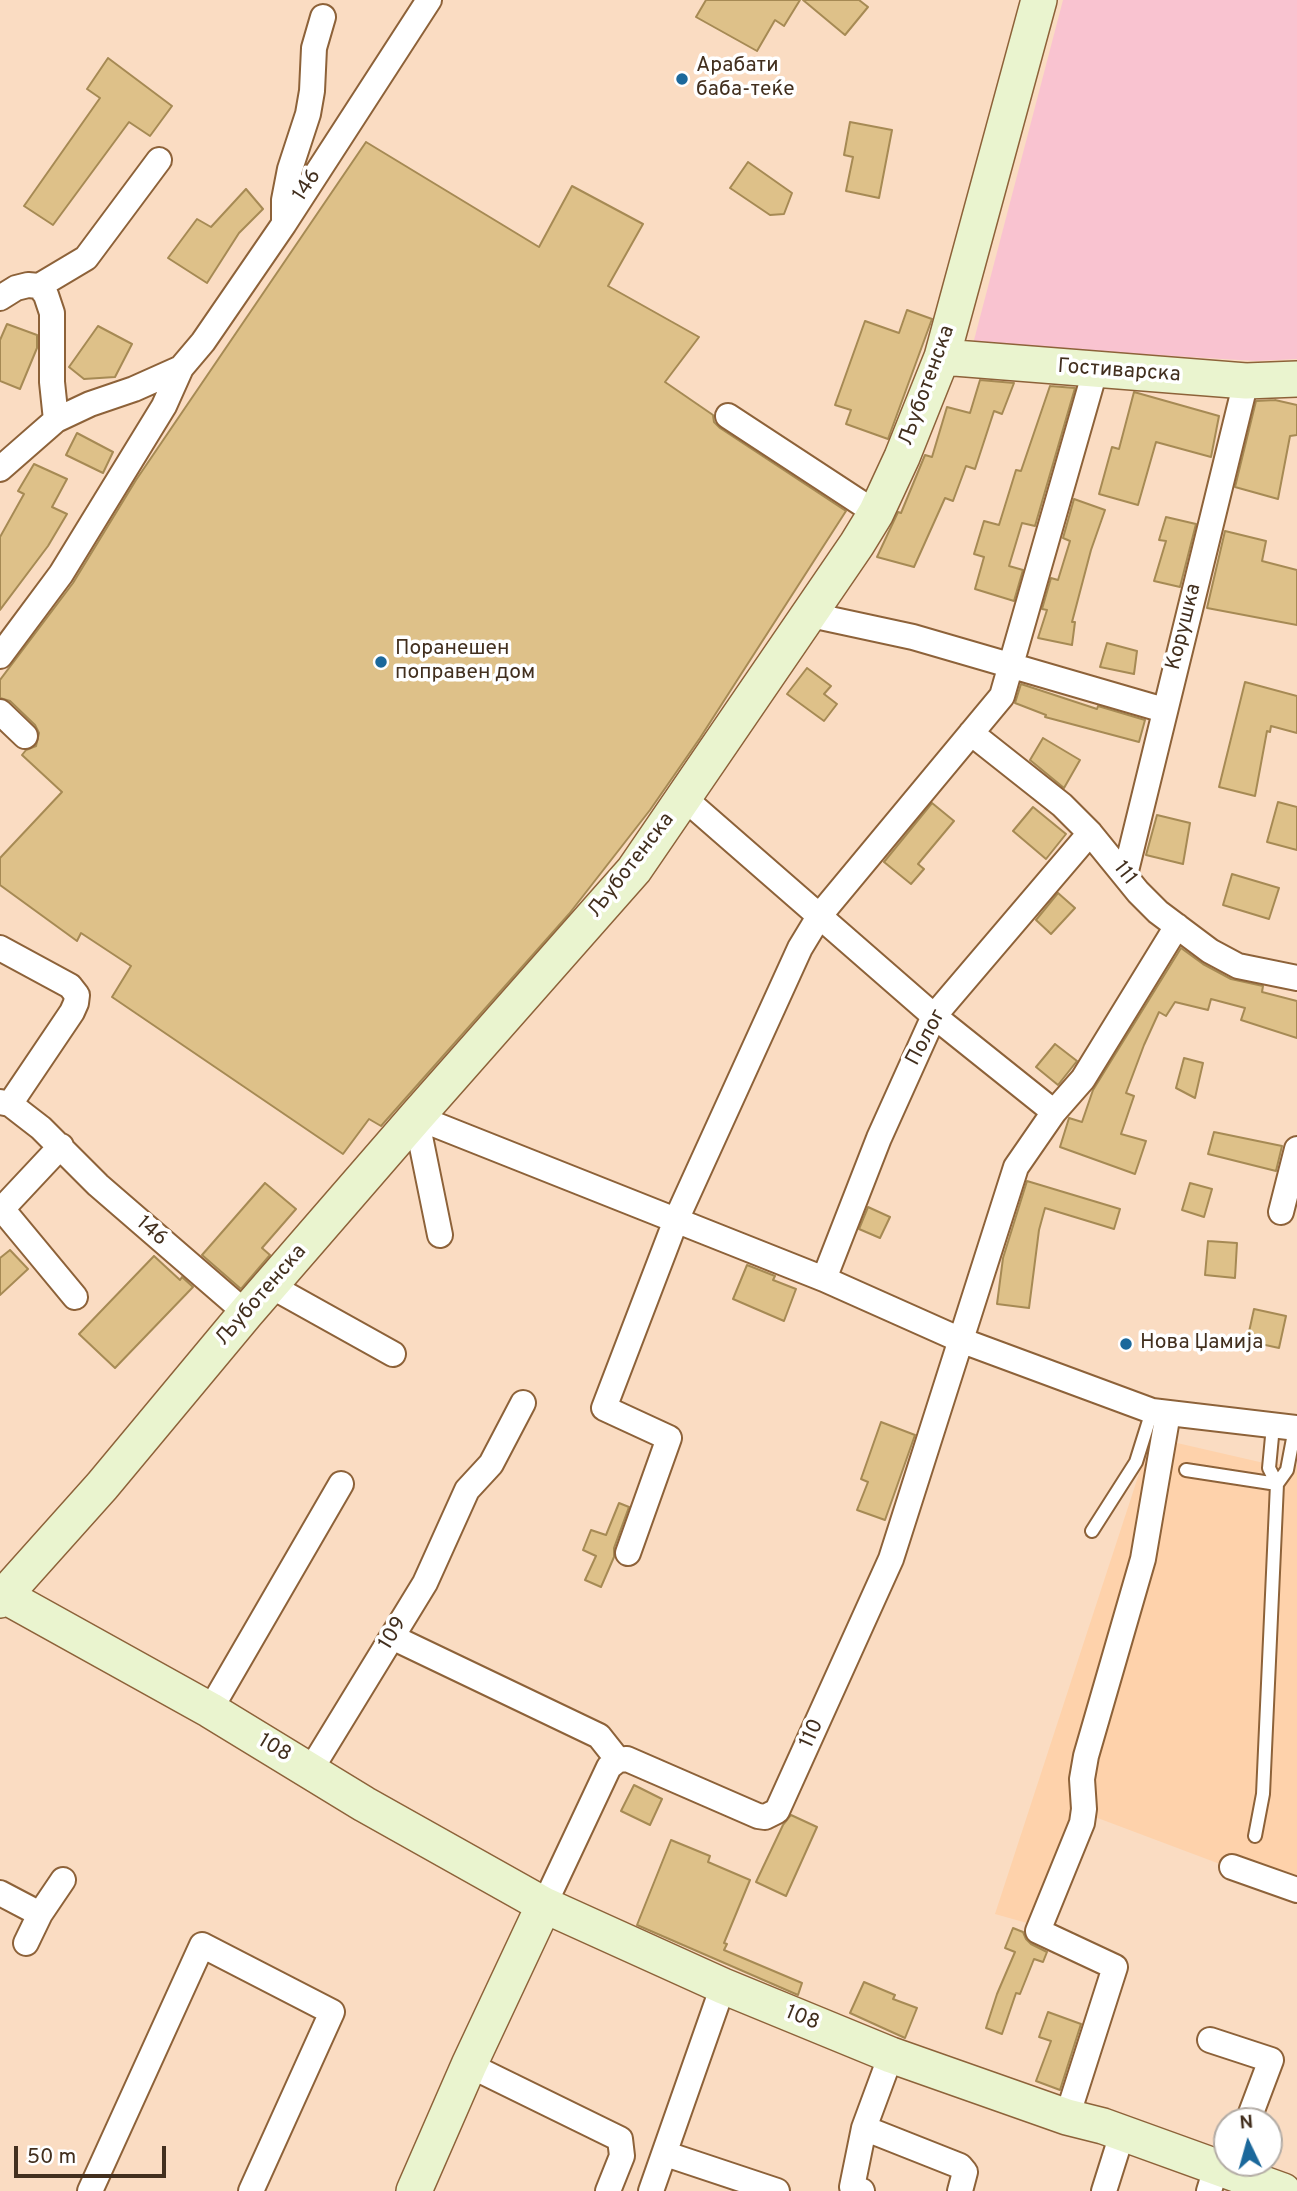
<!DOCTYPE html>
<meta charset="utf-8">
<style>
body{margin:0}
#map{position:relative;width:1297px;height:2191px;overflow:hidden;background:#fadcc2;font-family:Overpass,sans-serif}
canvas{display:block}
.north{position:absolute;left:1213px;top:2107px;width:70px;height:70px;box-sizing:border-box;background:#fff;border:2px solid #b3aca5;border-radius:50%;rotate:355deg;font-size:19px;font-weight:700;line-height:28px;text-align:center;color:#422f1e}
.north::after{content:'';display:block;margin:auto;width:24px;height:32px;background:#1b689b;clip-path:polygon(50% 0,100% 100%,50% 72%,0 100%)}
.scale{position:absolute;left:14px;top:2146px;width:152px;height:32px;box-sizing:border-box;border:4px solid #422f1e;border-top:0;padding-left:9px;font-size:21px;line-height:24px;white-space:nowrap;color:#422f1e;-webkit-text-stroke:5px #fff;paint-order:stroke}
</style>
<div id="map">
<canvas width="1297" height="2191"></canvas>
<div class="north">N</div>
<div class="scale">50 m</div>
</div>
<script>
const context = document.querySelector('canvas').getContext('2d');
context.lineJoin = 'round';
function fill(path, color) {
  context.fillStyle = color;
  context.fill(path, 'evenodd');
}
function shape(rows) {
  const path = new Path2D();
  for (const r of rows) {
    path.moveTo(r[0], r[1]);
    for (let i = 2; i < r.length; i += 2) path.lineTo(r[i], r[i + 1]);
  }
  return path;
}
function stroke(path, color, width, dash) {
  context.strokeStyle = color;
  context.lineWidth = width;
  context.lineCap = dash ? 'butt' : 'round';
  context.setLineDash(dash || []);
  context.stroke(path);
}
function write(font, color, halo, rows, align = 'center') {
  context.font = font + ' Overpass,sans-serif';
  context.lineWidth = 7;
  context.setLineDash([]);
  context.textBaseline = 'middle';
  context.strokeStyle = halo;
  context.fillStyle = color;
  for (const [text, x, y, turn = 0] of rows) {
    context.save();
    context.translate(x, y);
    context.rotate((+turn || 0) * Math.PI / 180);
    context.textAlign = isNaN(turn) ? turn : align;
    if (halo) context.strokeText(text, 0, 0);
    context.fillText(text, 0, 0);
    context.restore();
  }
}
fill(shape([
 [1151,1437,1264,1463,1297,1465,1297,1893,1079,1811,1034,1925,995,1914]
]), '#fed2ab');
fill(shape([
 [1063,0,1297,0,1297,359,1256,361,973,344]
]), '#f9c3d0');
const building = shape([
 [706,0,800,0,784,26,775,20,757,51,696,17,706,0],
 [803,0,859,0,868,7,845,35,803,0],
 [108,58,172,106,150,136,129,122,53,225,24,206,100,98,87,89,108,58],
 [850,122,892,130,879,198,846,191,853,157,844,155,850,122],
 [366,142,539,247,572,186,643,224,608,286,699,337,665,382,713,415,714,422,720,428,846,511,700,738,650,810,569,914,381,1126,369,1119,343,1154,112,997,131,966,81,933,77,941,0,885,0,858,62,792,22,755,26,750,36,746,39,733,35,725,10,701,0,698,0,680,73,583,136,480,366,142],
 [748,162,792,193,784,214,770,215,730,188,748,162],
 [246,189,263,209,239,233,207,283,168,258,197,219,211,227,246,189],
 [907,310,932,319,888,439,846,424,851,410,835,405,865,321,899,333,907,310],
 [7,324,37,335,37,348,20,389,0,381,0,340,7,324],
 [98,326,132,344,115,377,84,379,69,367,98,326],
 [980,380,1014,383,1002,414,994,411,975,469,966,466,953,501,945,498,914,567,877,557,898,512,901,513,925,455,932,457,947,407,970,413,980,380],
 [1050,386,1075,388,1035,526,1022,523,1009,566,1023,570,1014,601,975,589,984,557,974,554,984,521,999,525,1016,470,1021,471,1050,386],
 [1134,392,1219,416,1211,457,1156,442,1138,505,1099,494,1112,447,1119,449,1134,392],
 [1275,400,1297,405,1297,435,1290,436,1278,499,1235,487,1256,401,1275,400],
 [77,433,113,452,103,473,66,455,77,433],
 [34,464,67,479,52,507,67,514,48,546,0,610,0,537,24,494,18,491,34,464],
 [1074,499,1105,510,1091,550,1072,622,1075,622,1072,645,1038,638,1047,610,1042,609,1051,578,1058,580,1070,541,1063,538,1074,499],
 [1166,517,1196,524,1180,587,1154,581,1166,541,1159,540,1166,517],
 [1225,531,1266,541,1262,561,1297,570,1297,625,1207,608,1225,531],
 [1107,643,1137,651,1134,674,1100,667,1107,643],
 [807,668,831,686,824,694,837,704,824,721,787,694,807,668],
 [1245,682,1297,696,1297,733,1271,726,1270,732,1267,731,1255,796,1219,787,1245,682],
 [1021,684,1097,709,1098,706,1145,720,1139,742,1045,717,1046,715,1015,703,1021,684],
 [1043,738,1080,760,1064,788,1030,760,1043,738],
 [1278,802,1297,807,1297,850,1267,842,1278,802],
 [932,803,954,821,918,864,924,869,911,884,884,862,932,803],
 [1033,807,1066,834,1046,859,1013,831,1033,807],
 [1157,815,1190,823,1183,864,1146,855,1157,815],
 [1232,874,1279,888,1269,919,1223,905,1232,874],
 [1058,893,1075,908,1051,934,1036,920,1058,893],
 [1181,948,1203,964,1231,979,1263,986,1262,992,1297,1001,1297,1038,1241,1020,1245,1008,1211,999,1208,1010,1175,1002,1166,1016,1159,1012,1144,1045,1126,1093,1134,1096,1121,1134,1146,1141,1135,1174,1060,1147,1069,1118,1082,1122,1093,1090,1181,948],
 [1055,1044,1077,1061,1058,1085,1036,1067,1055,1044],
 [1184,1058,1203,1063,1195,1098,1176,1088,1184,1058],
 [1214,1132,1282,1146,1276,1171,1208,1154,1214,1132],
 [1027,1181,1120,1209,1114,1229,1045,1208,1039,1230,1029,1308,997,1304,1003,1258,1027,1181],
 [265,1183,296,1209,262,1248,270,1255,241,1289,202,1255,265,1183],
 [1190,1183,1212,1189,1204,1217,1182,1210,1190,1183],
 [868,1207,890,1217,880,1238,859,1229,868,1207],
 [1208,1241,1237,1243,1235,1278,1205,1275,1208,1241],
 [10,1250,28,1269,0,1295,0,1258,10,1250],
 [154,1256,180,1280,182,1277,193,1287,115,1368,79,1334,154,1256],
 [747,1265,775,1276,773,1280,796,1289,784,1321,733,1299,747,1265],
 [1254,1309,1286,1316,1279,1348,1247,1341,1254,1309],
 [881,1422,915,1435,885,1520,857,1510,868,1482,861,1479,881,1422],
 [619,1503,629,1507,614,1548,614,1557,601,1587,585,1580,596,1556,583,1550,591,1530,606,1535,619,1503],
 [634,1785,662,1799,650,1825,621,1811,634,1785],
 [791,1815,817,1827,786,1896,756,1882,783,1825,791,1815],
 [671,1840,710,1856,708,1862,750,1880,724,1943,727,1944,724,1950,802,1983,798,1995,637,1925,671,1840],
 [1013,1928,1023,1932,1026,1939,1031,1944,1047,1952,1043,1962,1034,1959,1020,1994,1016,1993,1002,2034,986,2028,997,1994,1015,1952,1005,1948,1013,1928],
 [864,1982,895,1995,893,1999,917,2008,905,2038,850,2013,864,1982],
 [1048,2012,1081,2024,1060,2090,1036,2081,1051,2041,1039,2037,1048,2012]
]);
fill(building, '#dec189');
stroke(building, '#a68a54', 2);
const lane = shape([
 [1186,1470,1277,1484],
 [1277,1484,1287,1470,1295,1428],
 [1092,1531,1136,1462,1152,1411],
 [1255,1836,1263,1794,1277,1484,1269,1468,1273,1426]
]);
const street = shape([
 [284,220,284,200,290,169,308,114,312,91,314,48,323,17],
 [39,286,86,258,159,160],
 [0,298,16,288,28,285,39,286,46,295,52,313,52,382,56,420],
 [728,416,876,513],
 [0,469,56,420,90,404,134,389,181,368],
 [811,615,913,637,1164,710],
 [0,656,61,574,164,406,181,368,203,342,284,224,429,0],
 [0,712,25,736],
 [971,733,1062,805,1090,833,1138,892,1158,912,1210,951,1238,966,1297,978],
 [684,798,934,1016,1054,1112],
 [1125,875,1246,381],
 [0,948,70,986,77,995,76,1003,72,1012,10,1104],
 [0,1102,10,1104,41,1128,98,1185,246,1313],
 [416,1117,824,1279,963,1341,1152,1411,1297,1428],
 [416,1117,440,1235],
 [61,1146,2,1209,75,1297],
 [1281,1212,1297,1149],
 [824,1279,879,1138,934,1016,1090,833],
 [271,1286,393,1354],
 [628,1553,669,1438,604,1408,676,1220,800,948,820,915,1002,696,1095,371],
 [392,1637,599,1736,618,1760],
 [210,1710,341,1484],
 [310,1771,425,1583,467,1490,491,1464,523,1403],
 [1232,1867,1297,1890],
 [0,1893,40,1914],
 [544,1905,609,1767,618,1760,627,1759,758,1816,765,1817,777,1811,891,1559,1016,1167,1054,1112,1083,1079,1177,926],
 [26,1943,40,1914,63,1880],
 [1210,2040,1271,2060,1248,2121],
 [469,2065,620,2139,622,2156,608,2191],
 [1067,2117,1115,1967,1038,1931,1082,1823,1084,1809,1082,1779,1086,1756,1143,1559,1168,1413],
 [864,2128,960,2166,965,2172,960,2191],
 [666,2154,777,2191],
 [90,2191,202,1945,332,2012,251,2191],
 [651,2191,723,1986],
 [862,2191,852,2187,864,2128,891,2055],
 [1104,2191,1122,2134],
 [1209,2191,1216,2168]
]);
const secondary = shape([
 [942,357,1246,381,1297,379],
 [3,1595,210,1710,364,1804,544,1905,723,1986,891,2055,1067,2117,1103,2126,1283,2191],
 [0,1600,102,1486,246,1313,416,1117,634,870,857,544,876,513,902,457,942,357,1039,0],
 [414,2191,469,2065,544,1905]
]);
stroke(lane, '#8d6239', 16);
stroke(street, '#8d6239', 28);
stroke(secondary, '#8d6239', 38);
stroke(lane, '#fff', 12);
stroke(street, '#fff', 24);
stroke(secondary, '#eaf4cf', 35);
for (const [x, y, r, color] of [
 [682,79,7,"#1b689b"],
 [381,662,7,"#1b689b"],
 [1126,1344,7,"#1b689b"]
]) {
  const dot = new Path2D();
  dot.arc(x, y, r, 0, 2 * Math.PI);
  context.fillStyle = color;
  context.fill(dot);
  stroke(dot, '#fff', 2.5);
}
write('21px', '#422f1e', '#fff', [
 ["Арабати",696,67],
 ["баба-теќе",696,91],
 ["Поранешен",395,650],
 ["поправен дом",395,674],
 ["Нова Џамија",1140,1344]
], 'left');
write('21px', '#422f1e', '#fff', [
 ["146",308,186,-57],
 ["Гостиварска",1119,372,4],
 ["Љуботенска",928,386,-70],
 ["Корушка",1185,627,-76],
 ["Љуботенска",632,866,-52],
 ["111",1124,874,52],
 ["Полог",927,1038,-62],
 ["146",151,1232,41],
 ["Љуботенска",262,1296,-49],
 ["109",394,1634,-59],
 ["110",813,1734,-66],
 ["108",274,1749,31],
 ["108",802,2019,22]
]);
</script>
